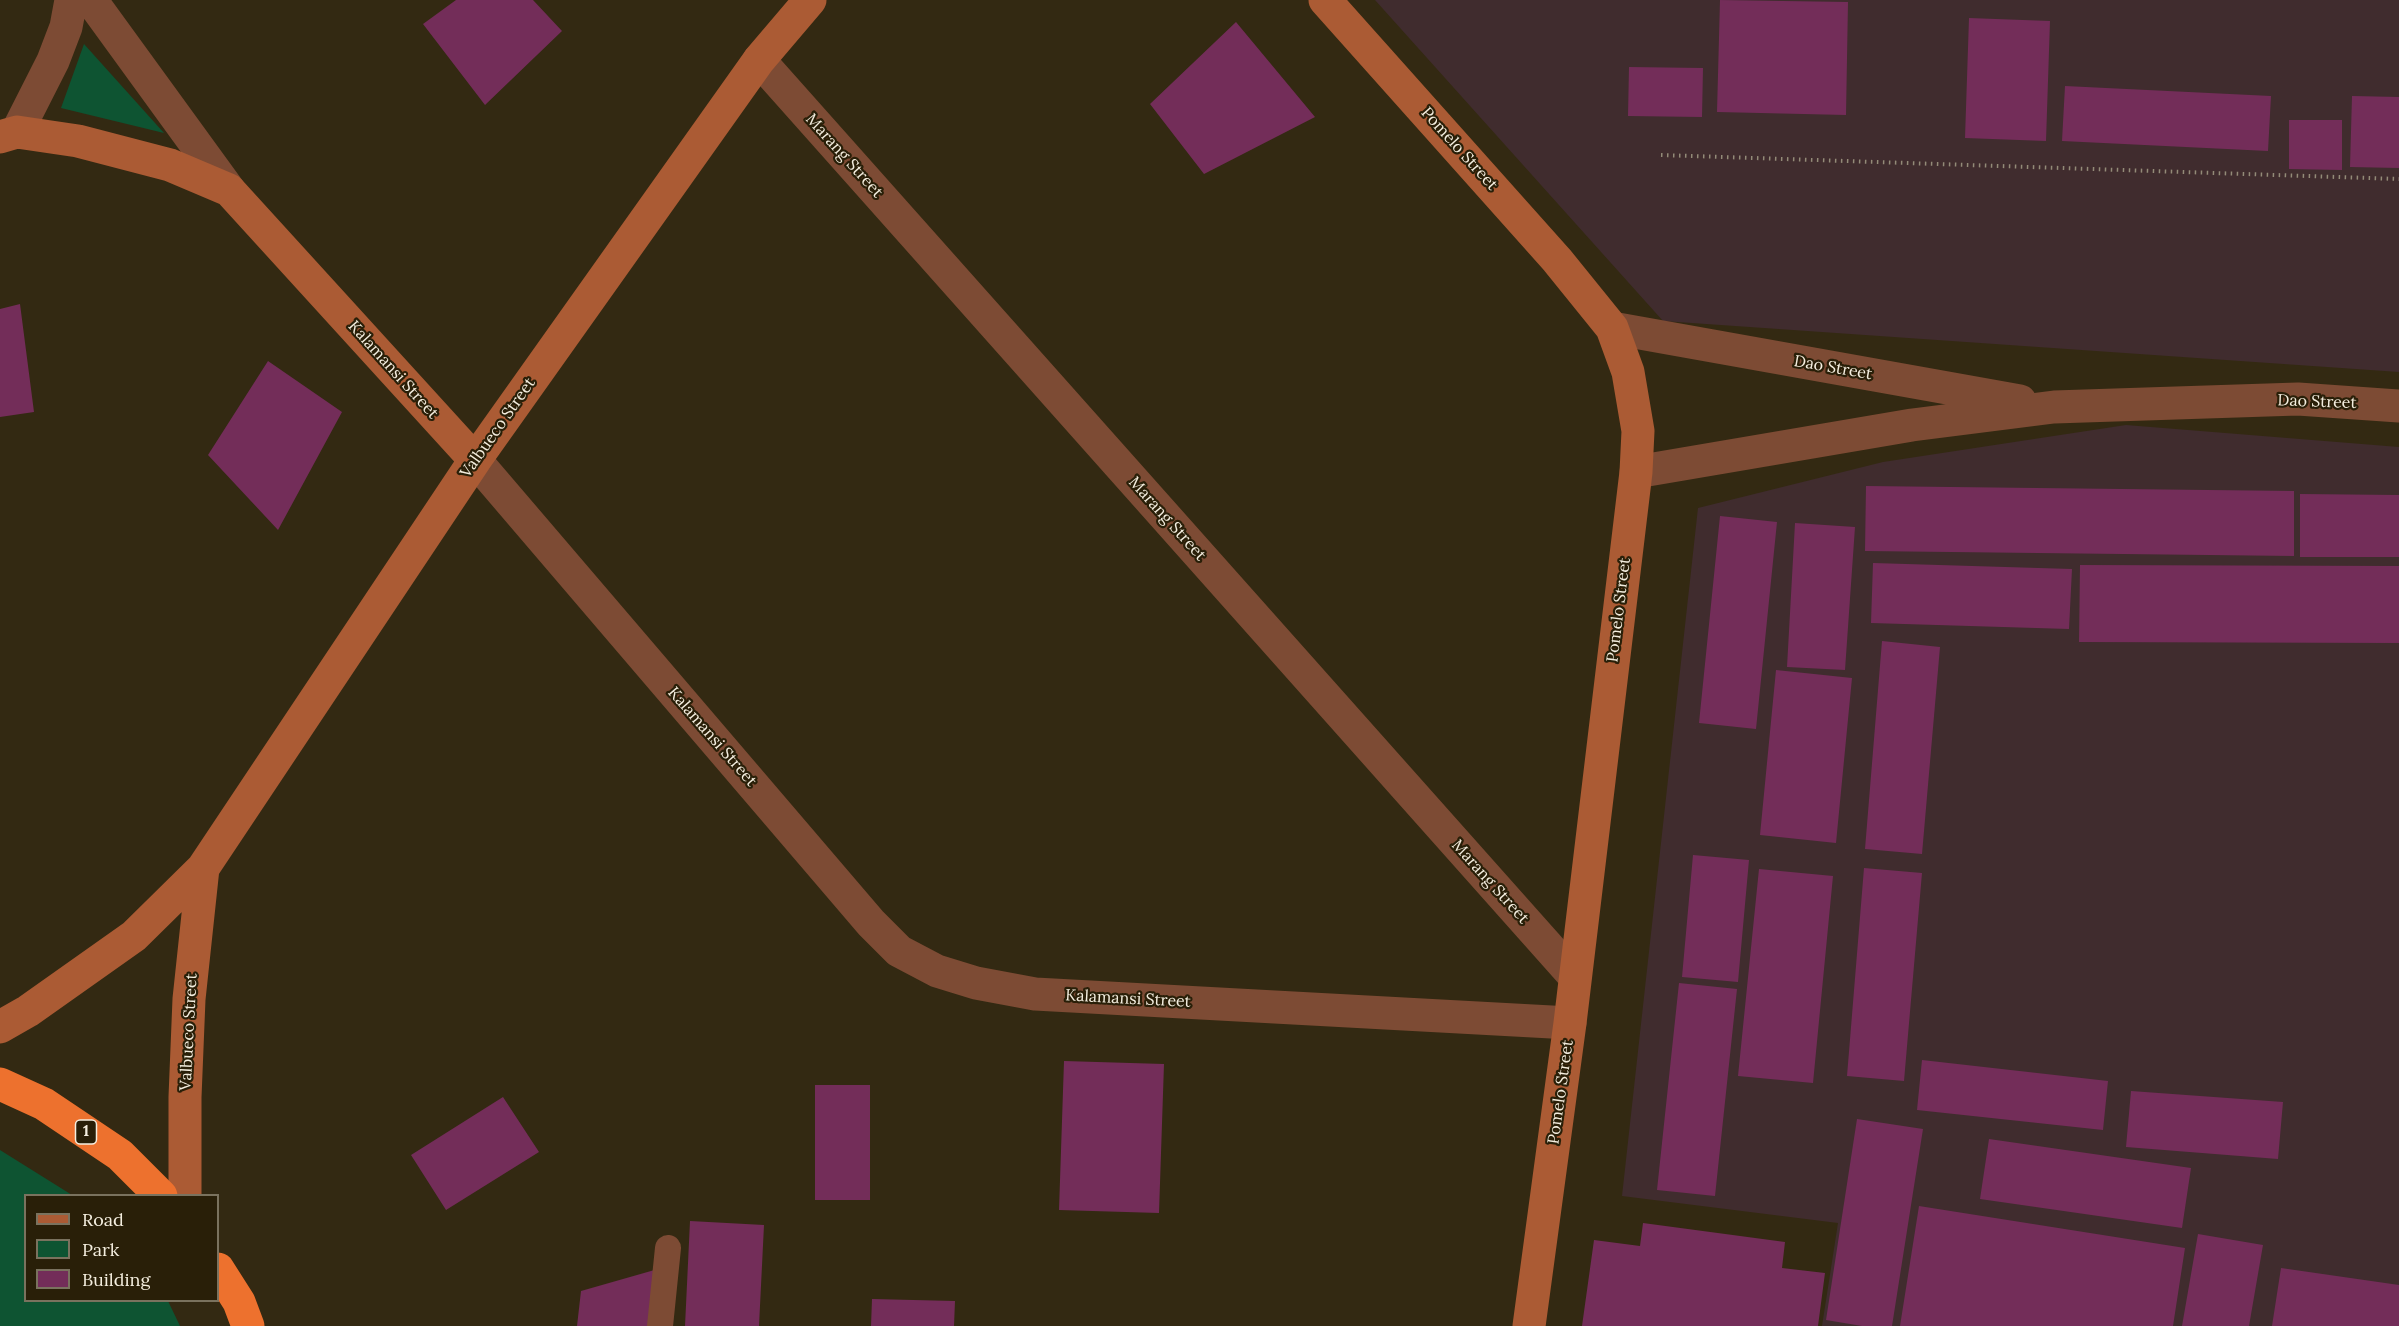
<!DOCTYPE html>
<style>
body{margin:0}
#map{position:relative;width:2399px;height:1326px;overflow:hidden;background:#332912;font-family:Lora,serif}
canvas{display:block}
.legend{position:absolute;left:24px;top:1194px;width:195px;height:108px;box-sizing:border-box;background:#291f08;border:2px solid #7a725e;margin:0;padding:8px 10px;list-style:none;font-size:18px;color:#f4eedf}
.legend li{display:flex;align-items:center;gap:12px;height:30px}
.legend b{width:30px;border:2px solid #7a725e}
</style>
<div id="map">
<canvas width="2399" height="1326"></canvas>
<ul class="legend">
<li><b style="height:8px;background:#ab5b34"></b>Road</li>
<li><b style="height:16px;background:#0e5432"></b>Park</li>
<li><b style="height:16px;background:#732d59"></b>Building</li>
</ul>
</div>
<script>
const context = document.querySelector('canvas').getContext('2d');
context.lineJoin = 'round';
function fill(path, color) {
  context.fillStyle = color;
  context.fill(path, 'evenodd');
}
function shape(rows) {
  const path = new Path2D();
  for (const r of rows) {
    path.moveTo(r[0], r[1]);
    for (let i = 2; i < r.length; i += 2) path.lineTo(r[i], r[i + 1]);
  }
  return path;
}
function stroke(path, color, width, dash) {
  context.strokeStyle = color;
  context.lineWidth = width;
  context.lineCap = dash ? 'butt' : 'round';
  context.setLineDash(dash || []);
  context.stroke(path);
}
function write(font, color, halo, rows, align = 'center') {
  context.font = font + ' Lora,serif';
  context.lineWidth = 4.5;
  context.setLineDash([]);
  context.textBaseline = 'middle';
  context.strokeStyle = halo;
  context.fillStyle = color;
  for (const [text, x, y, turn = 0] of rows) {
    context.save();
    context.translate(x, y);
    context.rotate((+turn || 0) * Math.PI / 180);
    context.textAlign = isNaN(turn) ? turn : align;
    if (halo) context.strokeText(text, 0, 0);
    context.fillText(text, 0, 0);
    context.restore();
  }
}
fill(shape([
 [1375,0,2399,0,2399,372,1663,321],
 [2126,425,2399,447,2399,1326,1822,1326,1838,1223,1622,1196,1698,508,1883,462]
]), '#402c2e');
fill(shape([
 [84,44,164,133,61,108],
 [0,1150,72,1195,26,1196,26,1300,168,1301,180,1326,0,1326]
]), '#0e5432');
fill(shape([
 [456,0,533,0,562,31,485,105,423,24],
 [1720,0,1848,2,1846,115,1717,112],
 [1969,18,2050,21,2046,141,1965,138],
 [1236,22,1315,117,1204,174,1150,104],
 [1629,67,1703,68,1702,117,1628,116],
 [2065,86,2271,96,2268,151,2062,141],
 [2352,96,2399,97,2399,168,2350,167],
 [2289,120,2342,120,2342,170,2289,169],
 [20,304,34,412,0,417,0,309],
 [268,361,342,412,278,530,208,455],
 [1866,486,2294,491,2294,556,1865,551],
 [2300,494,2399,495,2399,557,2300,557],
 [1720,516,1777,522,1756,729,1699,723],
 [1795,523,1855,527,1845,670,1787,667],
 [1873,563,2072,569,2069,629,1871,623],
 [2080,565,2399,566,2399,643,2079,642],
 [1882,641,1940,647,1922,854,1865,849],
 [1776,670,1852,678,1836,843,1760,835],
 [1693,855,1749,860,1738,982,1682,977],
 [1864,868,1922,873,1904,1081,1847,1076],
 [1759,869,1833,876,1813,1083,1738,1076],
 [1679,983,1737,989,1715,1196,1657,1190],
 [1922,1060,2108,1081,2103,1130,1917,1110],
 [1064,1061,1164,1064,1159,1213,1059,1210],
 [815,1085,870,1085,870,1200,815,1200],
 [2131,1091,2283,1102,2278,1159,2126,1147],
 [503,1097,539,1152,446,1210,411,1155],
 [1857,1119,1923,1129,1892,1326,1862,1326,1826,1320],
 [1989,1139,2191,1168,2182,1228,1980,1199],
 [1919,1206,2185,1248,2173,1326,1900,1326],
 [690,1221,764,1225,759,1326,685,1326],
 [1643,1223,1785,1242,1782,1268,1825,1273,1818,1326,1582,1326,1594,1240,1640,1246],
 [2198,1234,2263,1245,2249,1326,2182,1326],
 [2281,1268,2399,1285,2399,1326,2272,1326],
 [658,1269,650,1326,577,1326,581,1291],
 [872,1299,955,1301,954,1326,871,1326]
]), '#732d59');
stroke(shape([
 [1661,155,2399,179]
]), '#938b78', 4, [1.5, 4.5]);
stroke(shape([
 [660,1326,668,1248]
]), '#7d4b34', 26);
stroke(shape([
 [91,0,229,190],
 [759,60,1575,977],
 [17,132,53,61,66,27,71,0],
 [1612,328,2020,401],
 [475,460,871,923,899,951,937,971,976,983,1035,994,1570,1023],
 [1636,472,1912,425,2054,407,2298,399,2399,406]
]), '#7d4b34', 33);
stroke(shape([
 [1325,0,1557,260,1612,328,1628,372,1638,431,1636,472,1570,1023,1529,1326],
 [0,137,17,132,78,141,170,165,229,190,475,460],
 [0,1027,28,1011,134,936,203,868,475,460,759,60,810,0],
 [185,1196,185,1097,189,999,203,868]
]), '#ab5b34', 33);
stroke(shape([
 [0,1084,44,1104,120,1155,161,1196],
 [218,1269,239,1302,248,1326]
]), '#ed712e', 33);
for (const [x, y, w] of [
 [86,1132,21]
]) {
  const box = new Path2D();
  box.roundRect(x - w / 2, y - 12, w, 24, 4.5);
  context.fillStyle = '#291f08';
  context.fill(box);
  stroke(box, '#f4eedf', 1.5);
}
write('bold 15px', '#f4eedf', null, [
 ["1",86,1132]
]);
write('16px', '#f4eedf', '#291f08', [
 ["Pomelo Street",1459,149,48],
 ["Marang Street",844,156,48],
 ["Dao Street",1833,368,10],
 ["Kalamansi Street",393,370,48],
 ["Dao Street",2317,402,2],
 ["Valbueco Street",498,428,-55],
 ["Marang Street",1167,519,48],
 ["Pomelo Street",1619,610,-83],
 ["Kalamansi Street",712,737,49],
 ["Marang Street",1490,882,48],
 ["Kalamansi Street",1128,999,3],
 ["Valbueco Street",189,1032,-87],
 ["Pomelo Street",1561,1092,-82]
]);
</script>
